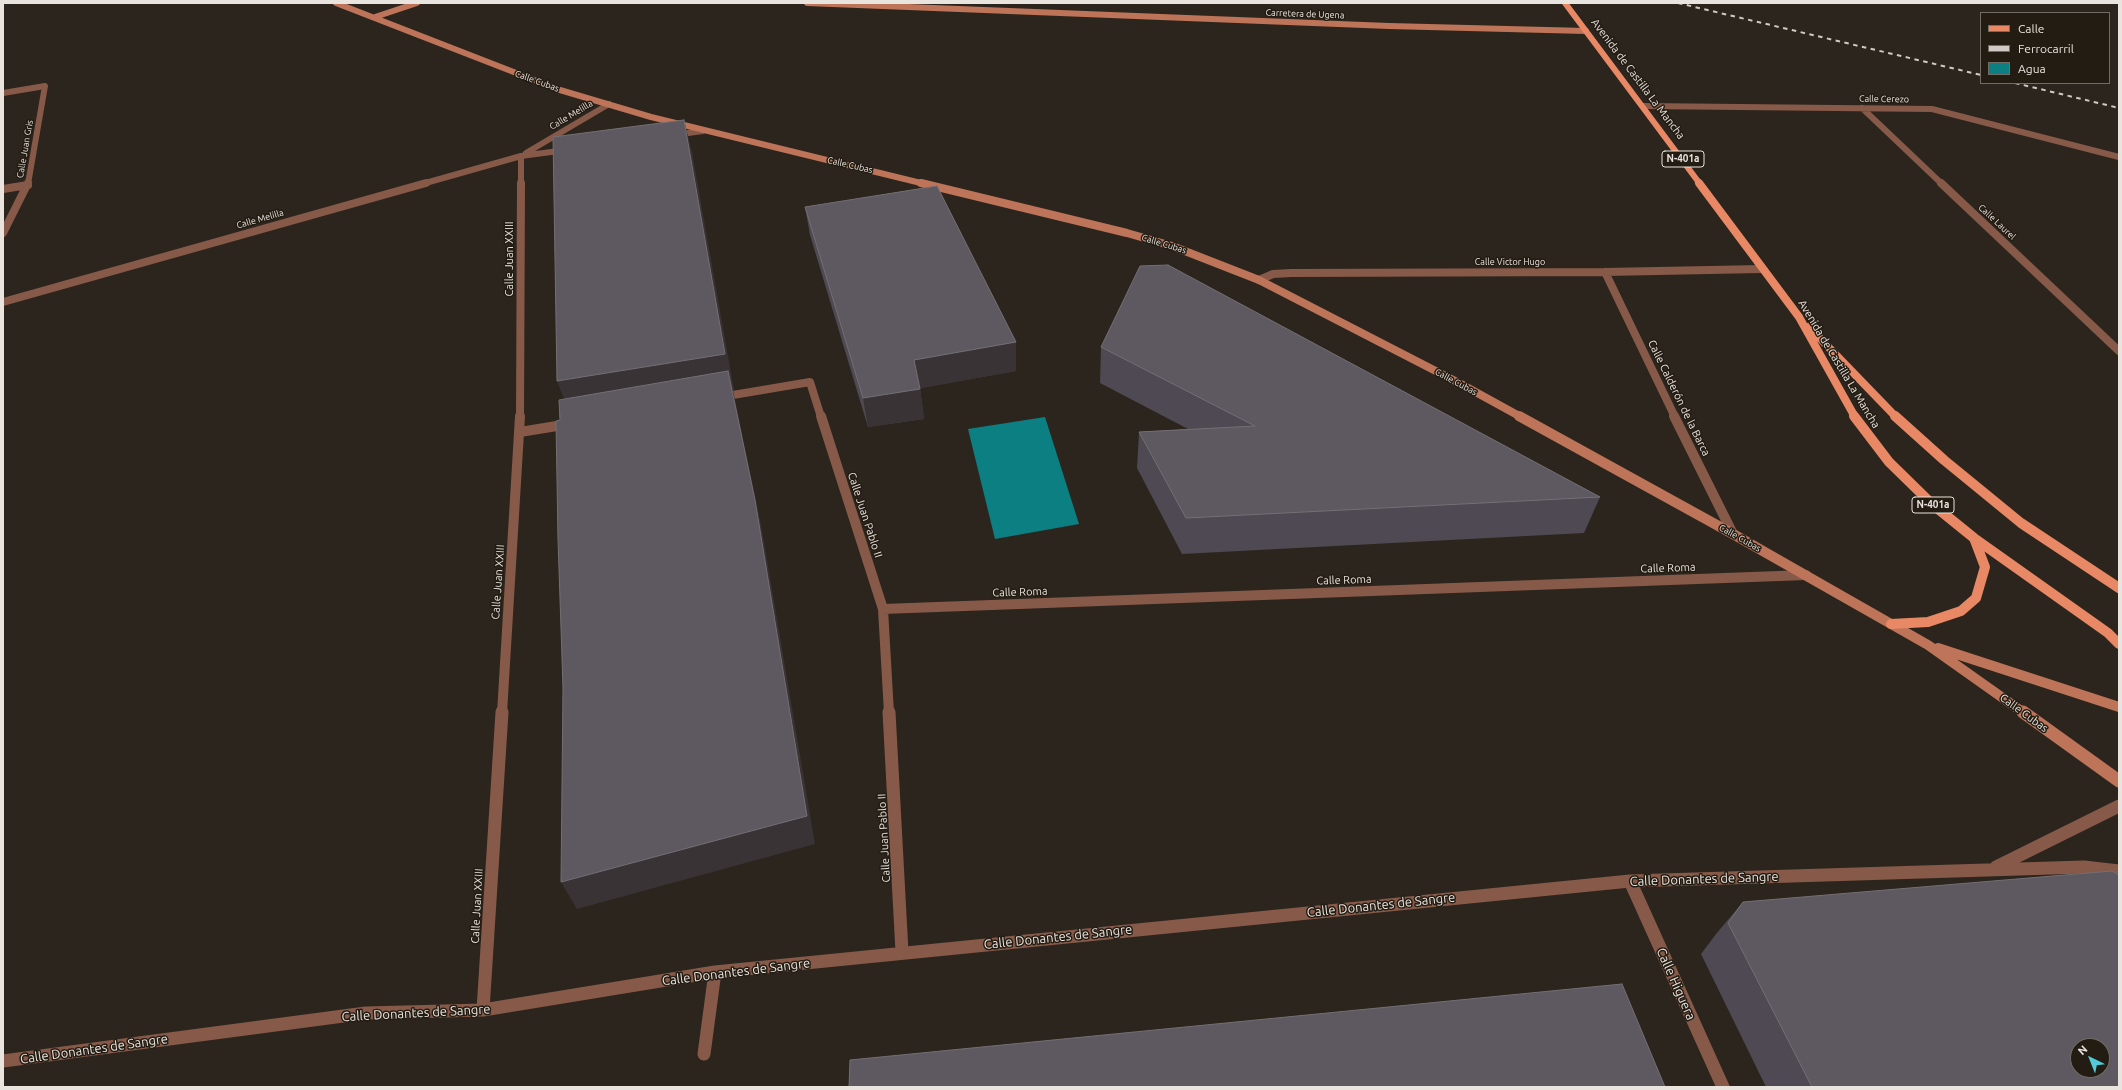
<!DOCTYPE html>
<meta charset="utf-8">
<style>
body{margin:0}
#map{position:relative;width:2122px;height:1090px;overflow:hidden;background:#2c251d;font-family:Ubuntu,sans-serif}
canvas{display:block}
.frame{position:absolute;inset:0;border:4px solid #e9e4de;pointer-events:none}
.legend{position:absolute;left:1980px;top:12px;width:130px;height:72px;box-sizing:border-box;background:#231c13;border:1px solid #726c64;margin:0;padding:5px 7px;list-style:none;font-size:12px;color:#e9e4de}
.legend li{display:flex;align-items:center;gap:8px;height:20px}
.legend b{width:20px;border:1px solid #726c64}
.north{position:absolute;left:2070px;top:1038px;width:40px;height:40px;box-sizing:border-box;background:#231c13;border:1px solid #726c64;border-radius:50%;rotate:317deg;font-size:11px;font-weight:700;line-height:16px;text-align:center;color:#e9e4de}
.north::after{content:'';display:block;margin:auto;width:14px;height:18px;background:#52cbd9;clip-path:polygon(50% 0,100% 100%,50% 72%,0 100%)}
</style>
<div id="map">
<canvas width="2122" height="1090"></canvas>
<div class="frame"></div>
<ul class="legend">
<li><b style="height:5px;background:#e88865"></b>Calle</li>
<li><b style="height:5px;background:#d0cac4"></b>Ferrocarril</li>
<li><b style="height:11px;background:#0c7f82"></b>Agua</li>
</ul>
<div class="north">N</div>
</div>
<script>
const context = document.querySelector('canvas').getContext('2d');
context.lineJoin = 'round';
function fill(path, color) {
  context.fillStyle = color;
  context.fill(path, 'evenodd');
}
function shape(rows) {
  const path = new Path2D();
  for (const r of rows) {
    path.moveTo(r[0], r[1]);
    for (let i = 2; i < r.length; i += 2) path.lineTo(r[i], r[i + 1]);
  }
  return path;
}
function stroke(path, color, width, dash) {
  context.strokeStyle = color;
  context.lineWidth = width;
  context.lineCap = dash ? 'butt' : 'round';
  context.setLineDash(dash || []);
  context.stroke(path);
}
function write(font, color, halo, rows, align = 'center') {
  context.font = font + ' Ubuntu,sans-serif';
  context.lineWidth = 3;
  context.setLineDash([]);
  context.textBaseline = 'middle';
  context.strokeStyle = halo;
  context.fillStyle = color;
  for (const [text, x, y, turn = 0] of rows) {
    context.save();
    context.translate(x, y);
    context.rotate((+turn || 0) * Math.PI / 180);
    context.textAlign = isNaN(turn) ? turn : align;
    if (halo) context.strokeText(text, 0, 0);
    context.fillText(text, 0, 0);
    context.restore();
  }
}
fill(shape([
 [1045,417,1079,524,995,539,968,429]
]), '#0c7f82');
stroke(shape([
 [3,93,45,86,28,184],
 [1643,106,1932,109,2119,157],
 [1862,108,1942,184],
 [673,135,703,131],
 [526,153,609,104],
 [422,184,521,156,566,150],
 [521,184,521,156]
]), '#875948', 6);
stroke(shape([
 [1941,183,2119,351],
 [3,189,28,185],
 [3,233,28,183],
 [1605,272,1675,417],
 [1259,280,1273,274,1291,273,1605,272,1762,269],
 [3,302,426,183],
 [721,397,810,382,821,417],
 [520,417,521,183]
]), '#875948', 8);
stroke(shape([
 [821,416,883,609,889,713],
 [1674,416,1733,534],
 [520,432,569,424],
 [883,609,1806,575],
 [502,713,520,416]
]), '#875948', 10);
stroke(shape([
 [889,712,902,952],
 [1996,867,2119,806],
 [1630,881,1723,1087],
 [483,1010,502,712],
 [704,1054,715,972],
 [3,1061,366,1013,483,1010,715,972,1630,881,2084,867,2119,871]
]), '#875948', 13);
stroke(shape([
 [336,3,560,90,651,117,925,184],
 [807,3,1389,26,1586,31],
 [375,17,417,3]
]), '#be7458', 6);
stroke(shape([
 [921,183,1127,233,1172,246,1259,280,1461,384,1521,417]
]), '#be7458', 8);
stroke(shape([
 [1519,416,1733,534,1928,645,2024,713],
 [1938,648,2119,707]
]), '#be7458', 10);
stroke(shape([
 [2023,712,2119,781]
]), '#be7458', 13);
stroke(shape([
 [1565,3,1700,184]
]), '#e88865', 6);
stroke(shape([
 [1699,183,1799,317,1855,417],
 [1809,327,1896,417]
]), '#e88865', 8);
stroke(shape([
 [1854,416,1889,462,1932,504,1974,538,2108,633,2119,644],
 [1895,416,1944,460,2021,523,2119,588],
 [1891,624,1928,622,1961,611,1976,598,1985,567,1974,538]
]), '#e88865', 10);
stroke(shape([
 [1678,3,1981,75],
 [2015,83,2119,108]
]), '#d0cac4', 2, [4.5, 4.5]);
fill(shape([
 [805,207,1016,342,1016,371,920,388,924,419,868,427,810,235],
 [1101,347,1600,497,1584,533,1182,554,1137,468,1139,432,1188,429,1100,383],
 [1743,902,2119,1087,1766,1087,1701,954,1716,934]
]), '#4e4952');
fill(shape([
 [684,120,692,152,734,390,733,390,762,530,815,844,577,909,561,882,571,417,557,381],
 [1016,342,1016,371,917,389,914,360],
 [920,389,924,419,868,427,863,398]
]), '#393336');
const building = shape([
 [684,120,725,354,557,381,553,137,684,120],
 [937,186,1016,342,914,360,920,389,863,398,805,207,937,186],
 [1168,265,1600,497,1186,518,1139,432,1255,426,1101,347,1140,266,1168,265],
 [728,371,755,500,807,816,561,882,563,688,558,539,556,421,560,420,559,400,728,371],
 [2112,871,2119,875,2119,1087,1812,1087,1728,923,1743,902,2112,871],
 [2078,1046,2102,1046,2102,1070,2078,1070,2078,1046],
 [1622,984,1665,1087,849,1087,850,1060,1622,984]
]);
fill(building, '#5e5961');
stroke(building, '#746f74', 1);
write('9px', '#e9e4de', '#231c13', [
 ["Carretera de Ugena",1305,14,2],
 ["Calle Cubas",537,81,20],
 ["Calle Cerezo",1884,99,1],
 ["Calle Melilla",571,115,-31],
 ["Calle Juan Gris",25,149,-80],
 ["Calle Cubas",850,165,13],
 ["Calle Melilla",260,219,-16],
 ["Calle Laurel",1997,222,43],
 ["Calle Cubas",1164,244,17],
 ["Calle Victor Hugo",1510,262],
 ["Calle Cubas",1456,382,28],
 ["Calle Cubas",1740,538,29]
]);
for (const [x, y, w] of [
 [1683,159,42],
 [1933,505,42]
]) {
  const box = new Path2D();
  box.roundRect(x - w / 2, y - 8, w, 16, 3);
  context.fillStyle = '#231c13';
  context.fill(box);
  stroke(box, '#e9e4de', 1);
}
write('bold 10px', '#e9e4de', null, [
 ["N-401a",1683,159],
 ["N-401a",1933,505]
]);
write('11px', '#e9e4de', '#231c13', [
 ["Avenida de Castilla La Mancha",1638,79,53],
 ["Calle Juan XXIII",509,259,-90],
 ["Avenida de Castilla La Mancha",1839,364,59],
 ["Calle Calderón de la Barca",1679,398,64],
 ["Calle Juan Pablo II",865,515,72],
 ["Calle Roma",1668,568,-2],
 ["Calle Roma",1344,580,-2],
 ["Calle Juan XXIII",498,582,-86],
 ["Calle Roma",1020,592,-2],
 ["Calle Cubas",2024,713,36],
 ["Calle Juan Pablo II",884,838,-93],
 ["Calle Juan XXIII",477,906,-87]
]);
write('13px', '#e9e4de', '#231c13', [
 ["Calle Donantes de Sangre",1704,879,-2],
 ["Calle Donantes de Sangre",1381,905,-6],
 ["Calle Donantes de Sangre",1058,937,-6],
 ["Calle Donantes de Sangre",736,972,-7],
 ["Calle Higuera",1676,984,66],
 ["Calle Donantes de Sangre",416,1013,-3],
 ["Calle Donantes de Sangre",94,1049,-8]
]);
</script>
